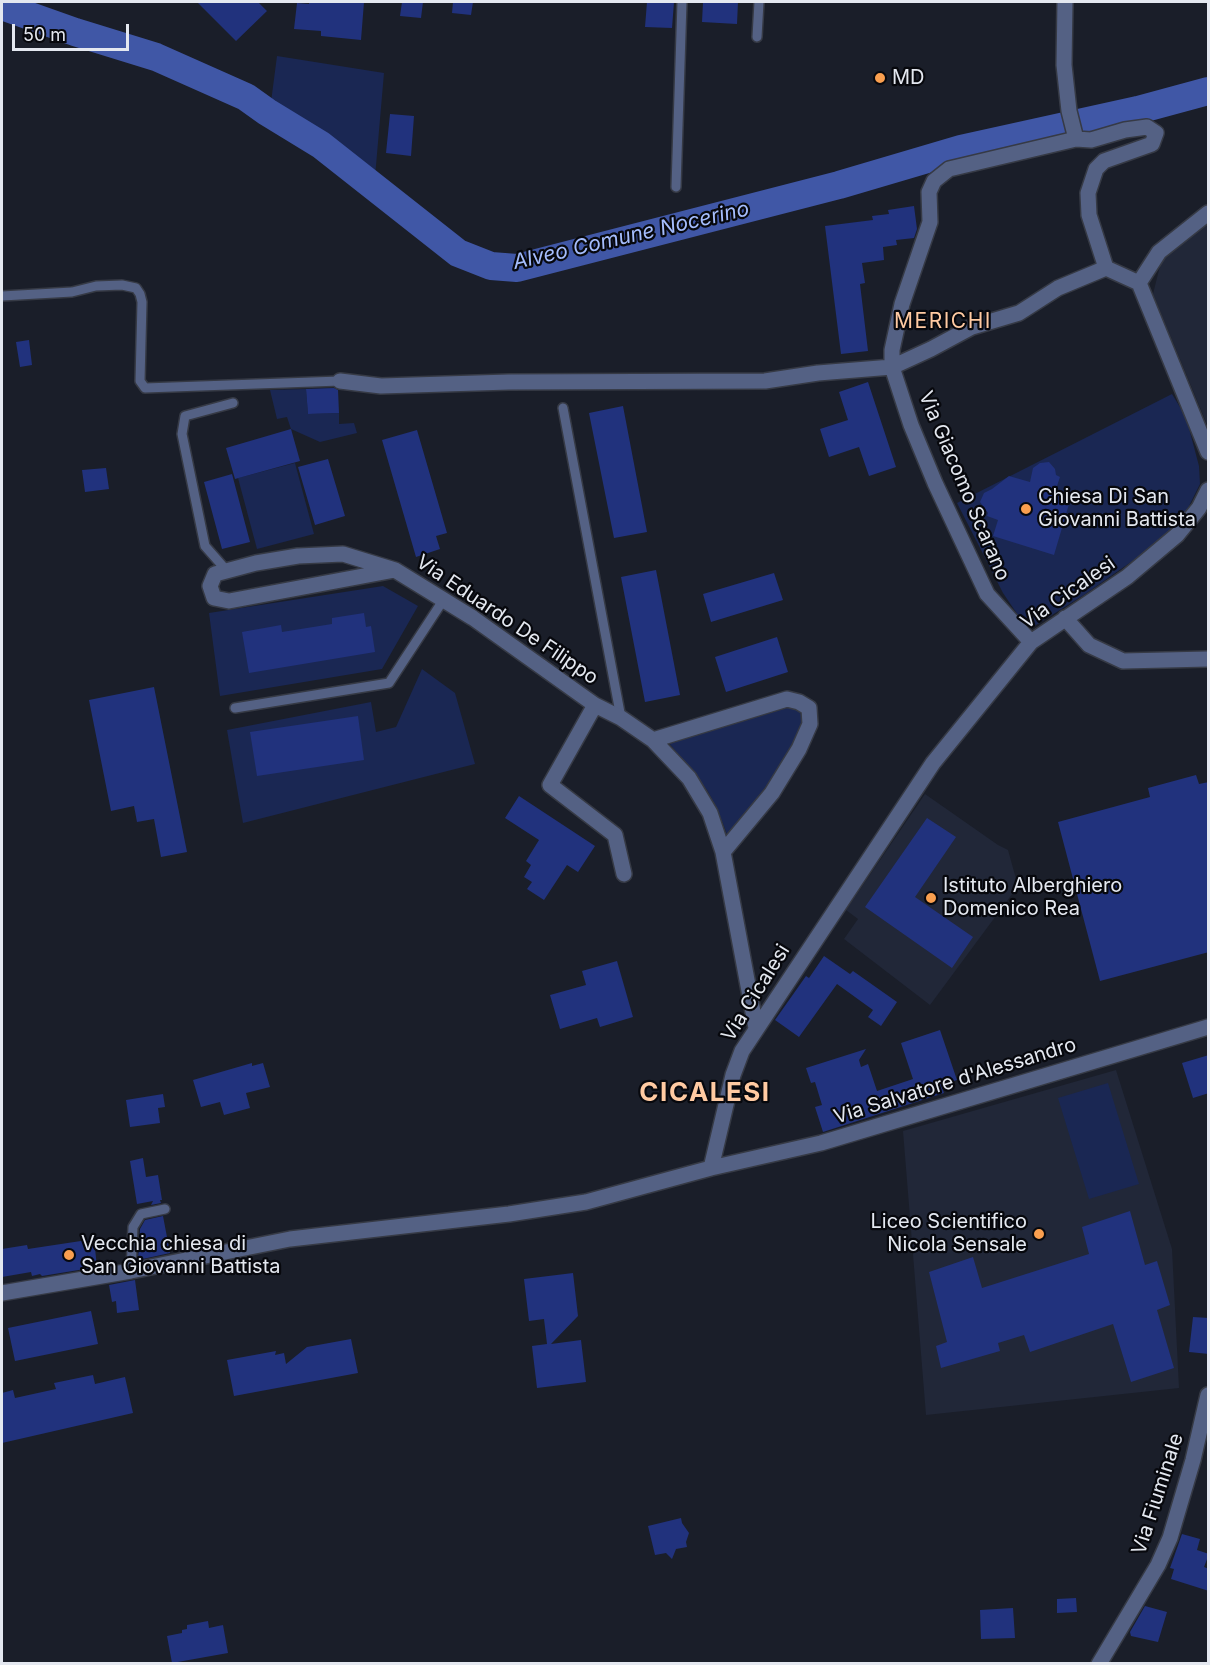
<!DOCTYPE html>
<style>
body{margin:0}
#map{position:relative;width:1210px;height:1665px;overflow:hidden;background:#1a1e29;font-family:Inter,sans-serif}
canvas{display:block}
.frame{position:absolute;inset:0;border:3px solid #e4e8f0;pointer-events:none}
.scale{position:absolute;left:12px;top:24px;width:117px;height:27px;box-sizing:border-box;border:3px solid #e4e8f0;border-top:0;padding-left:8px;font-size:18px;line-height:21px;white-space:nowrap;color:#e4e8f0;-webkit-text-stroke:4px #07080d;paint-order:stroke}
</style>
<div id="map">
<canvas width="1210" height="1665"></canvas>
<div class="frame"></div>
<div class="scale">50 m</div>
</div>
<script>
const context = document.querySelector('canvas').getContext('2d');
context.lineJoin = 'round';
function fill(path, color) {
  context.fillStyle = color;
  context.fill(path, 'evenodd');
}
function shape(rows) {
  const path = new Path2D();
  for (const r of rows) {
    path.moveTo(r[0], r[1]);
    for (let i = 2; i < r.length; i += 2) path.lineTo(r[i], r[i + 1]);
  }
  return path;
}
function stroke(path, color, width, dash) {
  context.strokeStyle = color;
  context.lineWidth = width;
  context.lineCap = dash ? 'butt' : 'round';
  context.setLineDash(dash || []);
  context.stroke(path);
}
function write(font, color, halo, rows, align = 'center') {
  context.font = font + ' Inter,sans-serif';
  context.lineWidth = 4.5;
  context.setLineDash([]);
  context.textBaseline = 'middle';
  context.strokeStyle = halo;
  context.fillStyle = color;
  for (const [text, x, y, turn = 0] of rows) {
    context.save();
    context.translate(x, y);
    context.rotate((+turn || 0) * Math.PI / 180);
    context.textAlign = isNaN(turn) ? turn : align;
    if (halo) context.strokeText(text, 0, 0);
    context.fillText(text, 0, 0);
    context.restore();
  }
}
fill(shape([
 [1208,224,1208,427,1153,294,1162,258],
 [925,794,998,845,1008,850,1018,886,930,1005,844,939,858,919,846,910],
 [1116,1070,1172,1249,1179,1388,926,1415,903,1131]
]), '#212738');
fill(shape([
 [277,56,384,73,375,177,271,102],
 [306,389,308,414,339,413,339,424,354,423,357,433,320,442,291,429,287,417,277,419,270,390],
 [1172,394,1186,417,1199,466,1200,484,1183,518,1158,543,1084,595,1028,630,1003,593,957,503],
 [295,463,314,534,257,549,238,478],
 [383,586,418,606,382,669,220,696,209,613],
 [422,669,455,693,475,764,243,823,227,730,371,702,376,732,396,727],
 [793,706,800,712,804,722,793,746,770,781,728,837,717,808,707,790,669,743],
 [1108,1083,1139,1184,1089,1199,1058,1098]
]), '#1a2753');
stroke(shape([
 [2,6,75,32,156,57,246,97,267,112,321,145,458,253,491,266,517,268,839,185,961,149,1138,110,1208,91]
]), '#4057a6', 28);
fill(shape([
 [197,2,258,2,267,11,236,41],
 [309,2,364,2,361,40,321,36,321,31,294,29,297,3,309,4],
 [402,2,423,2,421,18,400,16],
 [453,2,473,2,471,15,452,13],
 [647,2,674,2,672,28,645,27],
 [703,2,738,2,737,24,702,22],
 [390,114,414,116,411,156,386,153],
 [914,206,917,229,914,238,896,240,897,245,883,247,884,260,862,263,865,283,860,284,868,351,841,354,825,226,873,220,872,216,889,214,888,210],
 [29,340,32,365,20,367,16,342],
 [868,382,896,467,869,476,859,447,829,457,820,429,848,420,839,392],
 [334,388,338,390,339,413,308,414,306,389],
 [623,406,647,532,614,538,589,413],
 [291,429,300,461,235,479,226,448],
 [417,430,447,533,436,536,440,549,416,557,382,440],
 [328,459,345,516,315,525,298,467],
 [1049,462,1055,469,1056,475,1060,477,1056,489,1072,494,1054,555,993,536,998,520,987,516,988,513,980,502,984,493,992,489,1009,476,1030,482,1033,468,1040,463],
 [106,468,109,489,85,492,82,470],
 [232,474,250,542,222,549,204,482],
 [656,570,680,695,645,702,621,577],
 [774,573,783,600,711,622,703,594],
 [364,613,366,627,371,626,375,652,249,673,242,632,281,625,282,632,332,624,332,618],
 [777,637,788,672,726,692,715,657],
 [154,687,187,852,161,857,154,819,137,822,134,806,111,811,89,700],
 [358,716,364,760,257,776,250,732],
 [1196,775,1199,784,1209,782,1209,952,1100,981,1058,822,1150,797,1148,788],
 [519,796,595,846,578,872,567,865,544,900,527,889,532,882,524,877,531,865,526,861,539,840,505,818],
 [927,818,956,837,915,897,973,937,952,968,865,907],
 [824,956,850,974,853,971,897,1002,881,1026,868,1017,873,1010,837,984,799,1037,775,1020,806,976,809,978],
 [617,961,633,1017,600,1027,597,1018,560,1029,550,995,586,985,582,971],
 [940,1030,957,1080,941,1085,944,1093,823,1132,815,1107,822,1105,815,1082,811,1083,806,1068,866,1049,859,1060,861,1067,868,1064,877,1091,913,1079,901,1043],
 [1209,1055,1209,1093,1193,1098,1182,1063],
 [252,1063,252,1066,263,1063,270,1087,246,1093,250,1108,224,1115,220,1102,201,1107,193,1080],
 [163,1094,165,1107,158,1108,160,1123,130,1127,126,1100],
 [143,1158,146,1177,158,1175,162,1200,160,1200,161,1203,151,1205,153,1201,137,1204,130,1161],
 [1130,1211,1145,1265,1157,1261,1170,1305,1157,1310,1174,1368,1131,1382,1113,1324,1030,1352,1024,1335,998,1343,1000,1351,941,1368,936,1346,947,1342,929,1272,973,1257,982,1288,1089,1254,1082,1227],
 [163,1216,170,1253,138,1260,140,1229,145,1220],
 [94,1239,97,1267,42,1276,40,1274,32,1276,31,1272,2,1277,2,1249,27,1245,28,1249],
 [573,1273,578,1316,551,1344,581,1340,586,1382,537,1388,532,1346,547,1344,544,1319,529,1321,524,1279],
 [135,1280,139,1310,117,1313,116,1301,112,1302,109,1285],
 [91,1311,98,1344,15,1361,8,1328],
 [1193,1317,1209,1318,1209,1354,1189,1352],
 [351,1339,358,1373,234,1396,227,1360,276,1351,275,1355,284,1353,286,1364,307,1347],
 [93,1375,95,1384,125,1377,133,1413,2,1443,2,1393,13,1390,15,1398,56,1389,54,1383],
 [681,1518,682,1523,689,1533,686,1542,687,1547,676,1549,672,1559,666,1553,655,1555,648,1526],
 [1182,1534,1200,1539,1197,1550,1209,1554,1204,1567,1209,1569,1209,1591,1171,1579,1174,1569,1170,1568],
 [1076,1598,1077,1612,1057,1613,1057,1599],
 [1145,1606,1167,1612,1158,1642,1131,1636,1130,1632],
 [1013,1608,1015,1638,981,1639,980,1610],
 [208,1621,209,1628,223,1625,228,1653,172,1663,167,1636,182,1633,182,1630,187,1629,187,1625]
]), '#21327d');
const lane = shape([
 [757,37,759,2],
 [676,187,682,2],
 [2,296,72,292,96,286,122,285,136,288,140,294,142,302,140,381,145,388,340,381],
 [563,408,621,718],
 [227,571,205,546,182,434,185,416,233,403],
 [235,708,389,683,444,599],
 [131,1271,133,1227,141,1214,165,1209]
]);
const street = shape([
 [1065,2,1064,65,1069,111,1076,139,1091,140,1125,130,1147,127,1156,133,1152,144,1104,161,1096,169,1088,193,1089,215,1106,268],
 [1208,213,1159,252,1139,283,1208,452],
 [340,381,381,386,509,382,765,381,818,373,892,367,931,349,972,327,1019,313,1058,288,1106,268,1139,283],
 [395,570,229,601,214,598,210,586,215,574,256,563,298,556,343,554,395,570,473,618,595,705,621,718,653,740,689,778,710,813,723,852,756,1028],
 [1065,618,1089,645,1123,661,1208,659],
 [1031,642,987,594,935,483,911,425,892,367,892,350,902,304,930,222,929,192,934,181,949,169,1076,139],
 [595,705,550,785,615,835,624,874],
 [653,740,787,699,799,702,809,708,810,724,799,749,772,793,723,852],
 [711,1168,821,1143,1208,1027],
 [2,1293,131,1271,290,1239,509,1214,586,1202,711,1168,733,1075,742,1051,933,763,1031,642,1127,577,1177,535,1199,508,1208,490],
 [1099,1664,1158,1565,1170,1538,1193,1460,1208,1395]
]);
stroke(lane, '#363a45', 12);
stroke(street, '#363a45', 18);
stroke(lane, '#546184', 9);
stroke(street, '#546184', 15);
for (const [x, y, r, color] of [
 [880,78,6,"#fa9f4f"],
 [1026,509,6,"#fa9f4f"],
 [931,898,6,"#fa9f4f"],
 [1039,1234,6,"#fa9f4f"],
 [69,1255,6,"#fa9f4f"]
]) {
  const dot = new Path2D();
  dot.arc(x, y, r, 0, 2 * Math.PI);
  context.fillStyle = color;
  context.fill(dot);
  stroke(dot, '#07080d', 2);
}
write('20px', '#e4e8f0', '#07080d', [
 ["MD",892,78],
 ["Chiesa Di San",1038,497],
 ["Giovanni Battista",1038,520],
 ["Istituto Alberghiero",943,886],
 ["Domenico Rea",943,909],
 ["Liceo Scientifico",1027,1222,"right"],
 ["Nicola Sensale",1027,1245,"right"],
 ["Vecchia chiesa di",81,1244],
 ["San Giovanni Battista",81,1267]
], 'left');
write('20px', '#e4e8f0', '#07080d', [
 ["Via Giacomo Scarano",964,486,67],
 ["Via Cicalesi",1068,593,-35],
 ["Via Eduardo De Filippo",507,620,34],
 ["Via Cicalesi",756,993,-58],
 ["Via Salvatore d'Alessandro",955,1081,-17],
 ["Via Fiuminale",1158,1494,-72]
]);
write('italic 21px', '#a5bdfd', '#07080d', [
 ["Alveo Comune Nocerino",631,236,-13]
]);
context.letterSpacing = '1.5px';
write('21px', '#ffcaa2', '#07080d', [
 ["MERICHI",943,322]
]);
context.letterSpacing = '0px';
context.letterSpacing = '1.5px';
write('bold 26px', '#ffcaa2', '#07080d', [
 ["CICALESI",705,1093]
]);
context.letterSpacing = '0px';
</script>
